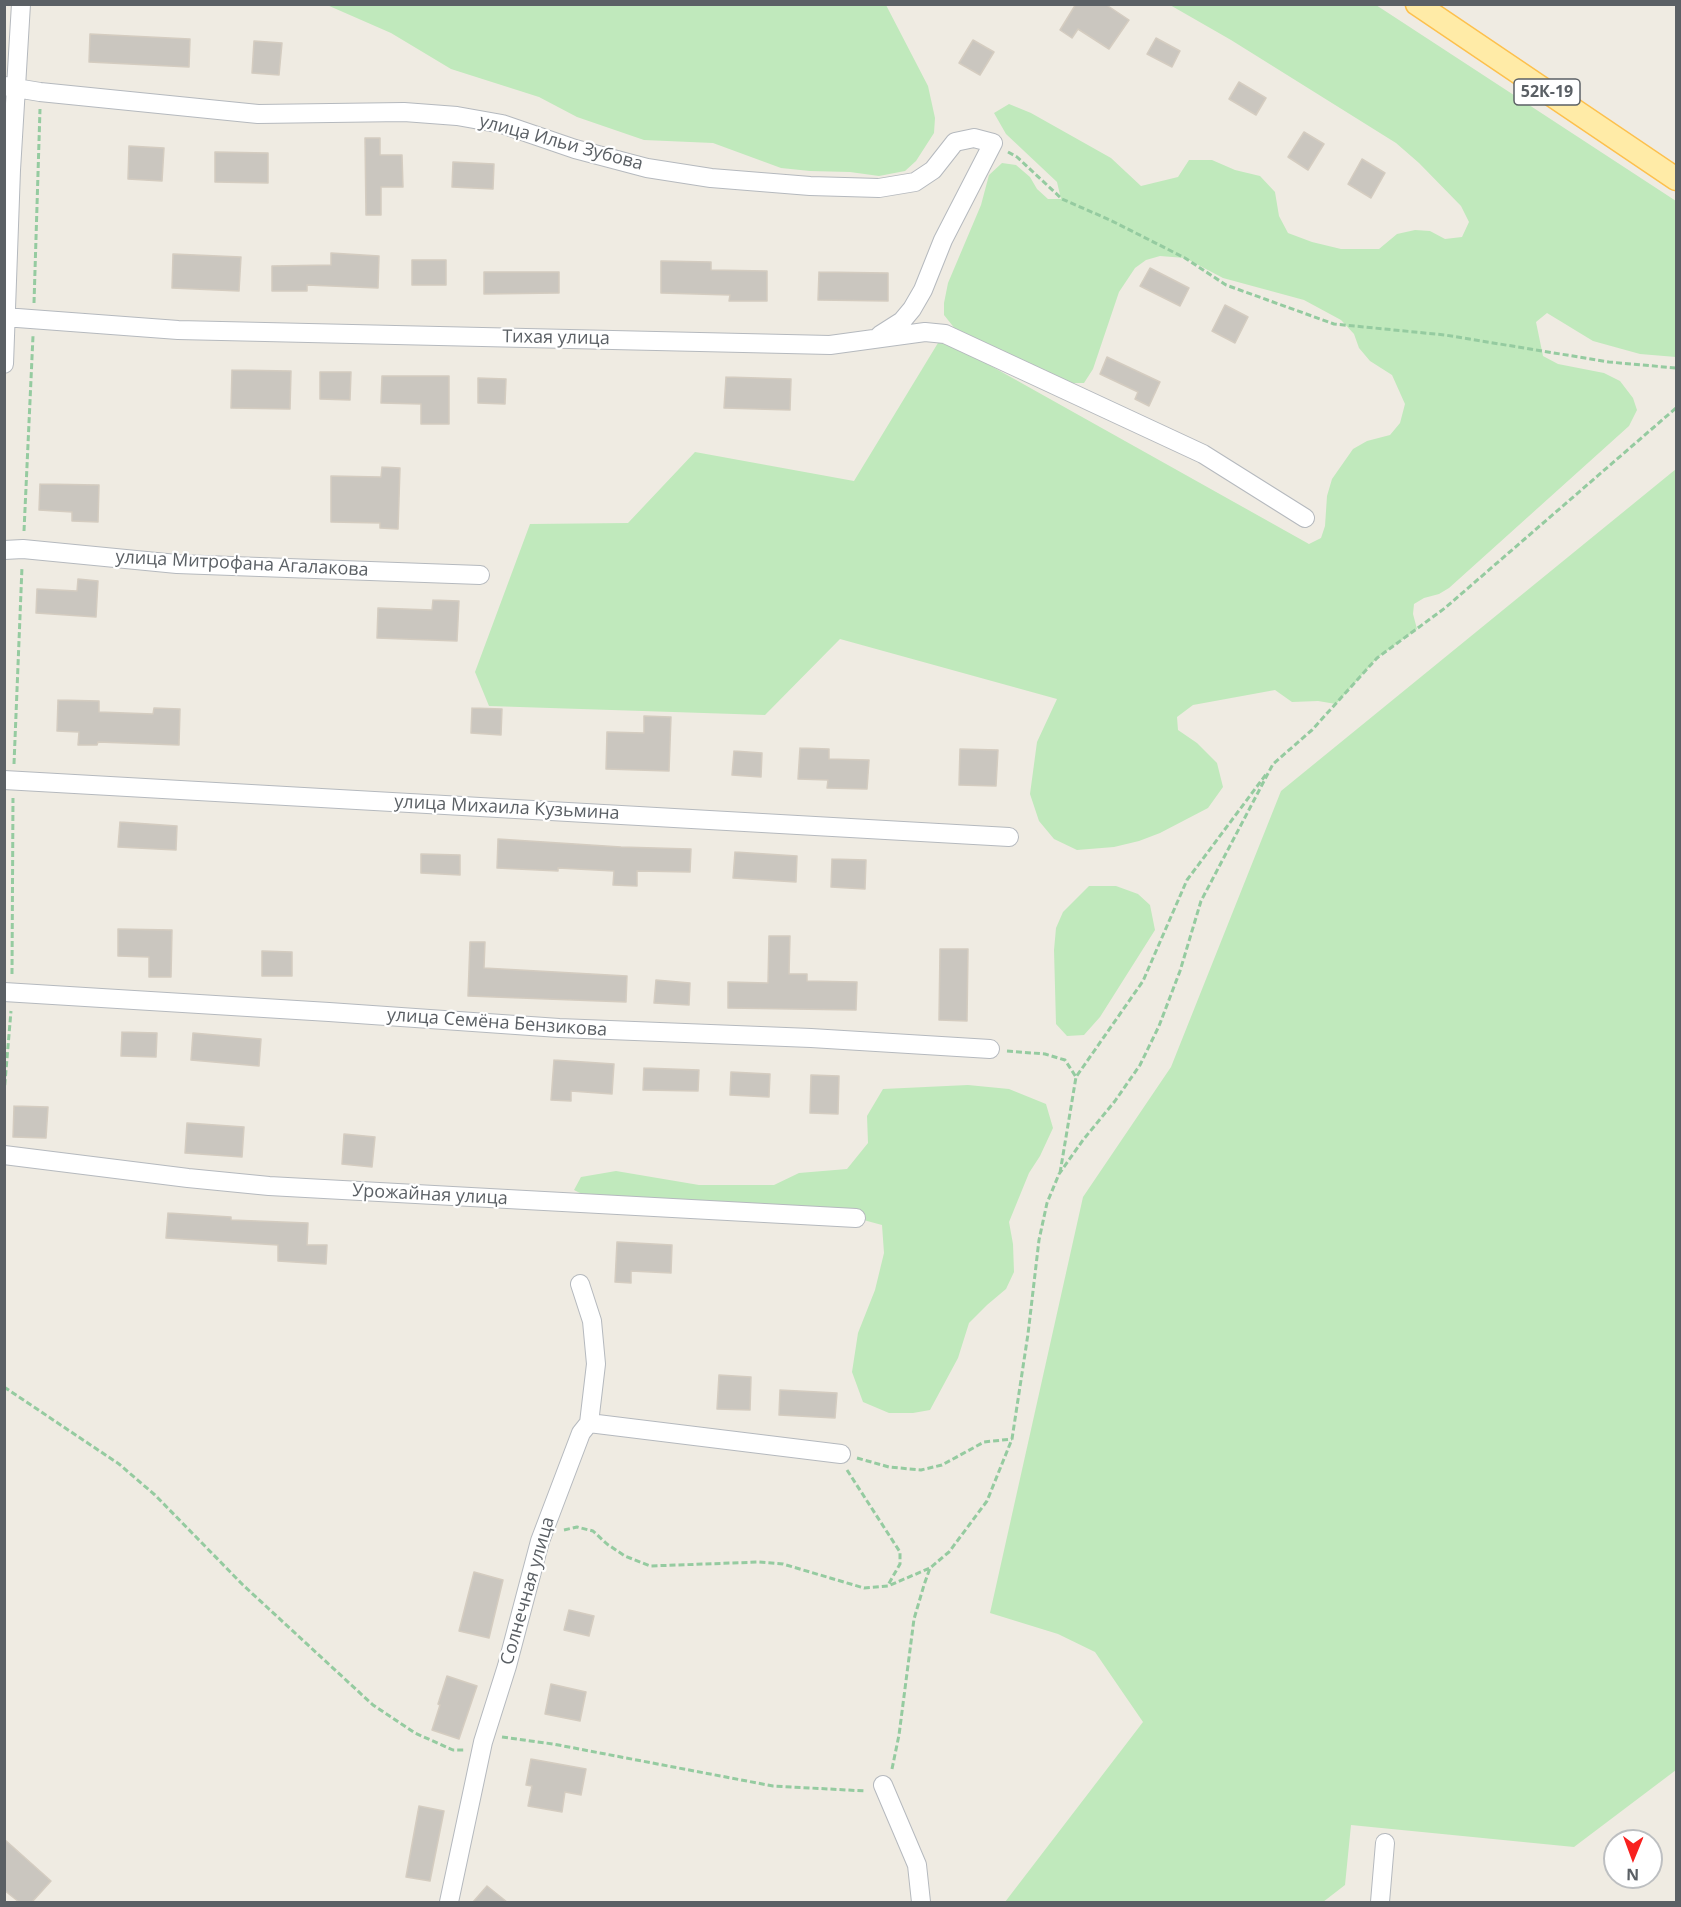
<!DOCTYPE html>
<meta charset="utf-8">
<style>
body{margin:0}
#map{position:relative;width:1681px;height:1907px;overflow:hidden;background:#efebe2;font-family:"Open Sans",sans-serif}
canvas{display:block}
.frame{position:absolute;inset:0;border:6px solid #5b6065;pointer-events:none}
.north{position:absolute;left:1603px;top:1829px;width:60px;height:60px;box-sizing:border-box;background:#fff;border:2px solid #bdbfc1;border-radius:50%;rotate:181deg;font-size:16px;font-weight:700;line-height:24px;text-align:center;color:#5b6065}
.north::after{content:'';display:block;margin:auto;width:21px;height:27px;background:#f8211f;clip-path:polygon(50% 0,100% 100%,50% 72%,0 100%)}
</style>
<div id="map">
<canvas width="1681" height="1907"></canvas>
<div class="frame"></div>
<div class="north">N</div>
</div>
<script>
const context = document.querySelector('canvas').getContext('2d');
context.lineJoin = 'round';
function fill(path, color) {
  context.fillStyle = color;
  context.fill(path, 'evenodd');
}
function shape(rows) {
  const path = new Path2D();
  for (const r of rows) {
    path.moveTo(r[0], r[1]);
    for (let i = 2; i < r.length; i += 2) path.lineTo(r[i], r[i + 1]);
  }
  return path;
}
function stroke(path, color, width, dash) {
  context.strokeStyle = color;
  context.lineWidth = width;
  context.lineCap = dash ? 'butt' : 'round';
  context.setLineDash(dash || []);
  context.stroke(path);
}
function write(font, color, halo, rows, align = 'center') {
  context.font = font + ' "Open Sans",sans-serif';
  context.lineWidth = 4.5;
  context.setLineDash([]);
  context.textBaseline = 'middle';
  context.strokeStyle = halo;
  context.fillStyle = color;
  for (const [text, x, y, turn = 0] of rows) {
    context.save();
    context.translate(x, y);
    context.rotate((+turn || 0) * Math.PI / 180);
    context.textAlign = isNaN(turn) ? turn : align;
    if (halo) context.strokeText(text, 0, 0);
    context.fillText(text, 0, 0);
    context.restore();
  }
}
fill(shape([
 [327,5,886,5,928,86,935,118,934,133,916,161,905,171,879,176,850,172,810,171,781,168,713,143,644,140,577,117,539,97,451,69,391,33],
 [1170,5,1376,5,1676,201,1676,357,1640,354,1593,341,1547,313,1536,322,1543,356,1558,364,1604,373,1620,381,1633,398,1637,410,1629,426,1449,588,1439,594,1424,598,1414,604,1413,614,1417,629,1377,658,1336,704,1318,701,1292,702,1275,690,1193,705,1177,717,1178,730,1197,743,1217,763,1223,787,1208,808,1160,833,1139,841,1114,847,1077,850,1054,839,1039,821,1030,794,1037,742,1057,699,840,639,765,715,489,706,475,672,530,524,628,523,695,452,854,481,941,338,1309,544,1321,538,1325,526,1327,496,1332,479,1353,449,1367,441,1390,435,1400,423,1405,404,1392,375,1370,361,1359,348,1354,334,1341,320,1304,300,1223,278,1185,258,1160,256,1146,260,1135,268,1119,292,1093,369,1084,383,1067,383,956,330,944,315,944,303,948,283,981,205,989,175,1002,163,1016,165,1030,177,1037,189,1048,199,1061,199,1057,182,1006,134,994,113,1009,104,1031,113,1111,158,1141,186,1178,177,1189,160,1212,160,1235,170,1260,176,1275,192,1279,216,1288,233,1312,242,1341,249,1379,249,1397,234,1415,230,1430,231,1445,239,1462,237,1469,222,1461,206,1419,163,1396,143,1231,40],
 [1676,469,1676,1770,1574,1847,1351,1825,1345,1885,1323,1902,1005,1902,1143,1722,1095,1652,1058,1634,990,1613,1083,1197,1171,1067,1281,791],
 [1089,886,1116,886,1138,894,1150,905,1155,930,1100,1017,1084,1035,1067,1036,1056,1024,1054,950,1056,928,1063,912],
 [968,1085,1009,1089,1046,1104,1053,1128,1040,1156,1029,1173,1009,1222,1013,1244,1014,1272,1006,1289,987,1305,969,1323,958,1358,930,1410,913,1413,889,1413,863,1402,852,1372,858,1333,875,1290,884,1253,882,1225,856,1218,602,1204,574,1190,581,1177,616,1171,699,1185,774,1185,799,1173,847,1169,868,1143,867,1116,883,1089]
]), '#c0e9bc');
const building = shape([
 [1076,4,1105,4,1129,20,1109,49,1078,29,1072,38,1060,30,1076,4],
 [90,34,190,39,189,67,89,62,90,34],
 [1156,38,1180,51,1172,67,1147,54,1156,38],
 [973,40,994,52,980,75,959,63,973,40],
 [254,41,282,43,279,75,252,73,254,41],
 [1239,82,1266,98,1256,115,1229,99,1239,82],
 [1304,132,1324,144,1308,170,1288,157,1304,132],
 [365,138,380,138,380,155,402,155,403,187,381,187,381,215,366,215,365,138],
 [129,146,164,148,162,181,128,179,129,146],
 [215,152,268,153,268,183,215,182,215,152],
 [1362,159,1385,173,1371,198,1348,184,1362,159],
 [453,162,494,164,493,189,452,187,453,162],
 [331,253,379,256,378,288,307,285,307,291,272,291,272,266,331,265,331,253],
 [173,254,241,257,239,291,172,288,173,254],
 [412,260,446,260,446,285,412,285,412,260],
 [661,261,711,262,711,270,767,271,767,301,729,301,730,295,661,293,661,261],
 [1150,268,1189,288,1180,306,1140,286,1150,268],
 [484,272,559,272,559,293,484,294,484,272],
 [819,272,888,273,888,301,818,300,819,272],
 [1225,305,1248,317,1235,343,1212,331,1225,305],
 [1107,357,1160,382,1149,406,1135,399,1138,392,1100,374,1107,357],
 [232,370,291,371,290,409,231,408,232,370],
 [320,372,351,372,350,400,320,399,320,372],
 [382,376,449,376,449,424,421,424,421,404,381,403,382,376],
 [726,377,791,379,790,410,724,408,726,377],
 [478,378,506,379,505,404,478,403,478,378],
 [382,467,400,468,398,529,380,528,380,523,331,522,331,476,381,477,382,467],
 [40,484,99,485,98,522,72,521,72,512,39,510,40,484],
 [78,579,98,581,96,617,36,613,37,589,77,591,78,579],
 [433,600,459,601,457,641,377,638,378,608,432,610,433,600],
 [58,700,99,701,99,712,153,714,154,708,180,709,179,745,98,742,97,745,78,745,79,732,57,731,58,700],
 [472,708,502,709,501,735,471,733,472,708],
 [644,716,671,717,669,771,606,769,607,732,644,733,644,716],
 [800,748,829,749,829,759,869,760,867,789,827,788,828,780,798,779,800,748],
 [960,749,998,750,996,786,959,785,960,749],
 [734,751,762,753,761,777,732,775,734,751],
 [120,822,177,826,176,850,118,847,120,822],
 [498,839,621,847,691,849,690,872,637,871,637,886,613,885,614,871,558,868,558,871,497,868,498,839],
 [735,852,797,856,796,882,733,878,735,852],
 [421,854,460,855,460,875,421,873,421,854],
 [832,859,866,860,865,889,831,887,832,859],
 [118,929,172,930,171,977,149,977,149,957,118,956,118,929],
 [769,936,790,936,789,974,807,974,807,981,857,982,856,1010,728,1008,728,982,768,983,769,936],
 [470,942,485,942,484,968,627,976,626,1002,468,996,470,942],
 [940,949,968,949,967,1021,939,1020,940,949],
 [262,951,292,952,292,976,262,976,262,951],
 [656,980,690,983,689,1005,654,1003,656,980],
 [122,1032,157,1033,156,1057,121,1056,122,1032],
 [193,1033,261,1039,259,1066,191,1060,193,1033],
 [554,1060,614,1064,612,1094,571,1091,571,1101,551,1100,554,1060],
 [644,1068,699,1070,698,1091,643,1090,644,1068],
 [731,1072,770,1074,769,1097,730,1095,731,1072],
 [811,1075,839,1076,838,1114,810,1113,811,1075],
 [14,1106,48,1107,46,1138,13,1137,14,1106],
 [187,1123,244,1127,242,1157,185,1153,187,1123],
 [344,1134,375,1137,372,1167,342,1164,344,1134],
 [168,1213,231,1217,231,1220,308,1223,307,1245,327,1245,326,1264,278,1261,278,1245,166,1238,168,1213],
 [617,1242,672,1245,671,1273,631,1271,631,1283,615,1282,617,1242],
 [719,1375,751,1377,750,1410,717,1409,719,1375],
 [780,1390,837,1393,835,1418,779,1415,780,1390],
 [474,1572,503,1580,489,1638,459,1631,474,1572],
 [569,1610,594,1616,589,1636,564,1630,569,1610],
 [447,1676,477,1686,459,1739,432,1730,440,1705,438,1704,447,1676],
 [551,1684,586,1692,580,1721,545,1714,551,1684],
 [531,1759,586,1769,581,1795,565,1792,562,1812,528,1806,532,1786,526,1785,531,1759],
 [419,1806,444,1811,430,1881,406,1877,419,1806],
 [4,1839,51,1881,32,1902,19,1902,4,1890,4,1839],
 [487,1886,507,1902,473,1902,487,1886]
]);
fill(building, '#cac6bf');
stroke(building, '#d4ccc0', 1.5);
const minor = shape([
 [4,86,40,92,258,114,404,112,457,116,502,124,575,149,647,168,711,178,810,186,879,188,915,182,933,170,955,142,974,138,993,143,943,240,923,290,912,309,902,321,880,335],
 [4,317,178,330,830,345,925,332,945,334,1203,454,1305,518],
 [4,364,11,170,21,4],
 [4,550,23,549,177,564,480,575],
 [4,780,1009,837],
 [4,992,329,1012,559,1028,811,1038,990,1049],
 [4,1155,188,1178,269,1186,856,1218],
 [589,1423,841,1454],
 [883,1785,917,1865,921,1902],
 [449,1902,483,1742,507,1666,540,1541,581,1433,589,1423,596,1364,592,1321,580,1284],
 [1380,1902,1385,1843]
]);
const major = shape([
 [1417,4,1676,179]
]);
stroke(minor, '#b5b9be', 20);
stroke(major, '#fdc04d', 25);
stroke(shape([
 [1008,152,1017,157,1062,199,1110,220,1185,258,1226,285,1334,324,1445,335,1609,362,1676,368],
 [34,303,40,109],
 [24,531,33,336],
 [14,764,22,567],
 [12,974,13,798],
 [1007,1051,1045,1054,1065,1060,1076,1077],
 [4,1094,11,1011],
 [1060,1173,1076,1077,1143,981,1187,880,1267,773],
 [4,1387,119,1464,155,1495,243,1585,373,1705,415,1733,453,1750,465,1750],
 [857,1458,889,1467,921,1470,942,1465,984,1442,1012,1439],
 [847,1470,900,1552,900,1564,888,1585],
 [564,1530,577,1527,593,1531,607,1544,625,1556,650,1566,759,1562,783,1564,864,1588,888,1586,930,1568],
 [502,1737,553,1744,773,1786,866,1791],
 [892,1769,899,1735,914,1619,924,1585,930,1568,949,1552,987,1501,1012,1439,1028,1334,1039,1240,1047,1203,1059,1174,1083,1140,1115,1101,1140,1065,1159,1026,1180,971,1201,901,1273,764,1312,730,1377,658,1445,608,1676,408]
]), '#95cba0', 3, [6, 3]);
stroke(minor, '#fff', 18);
stroke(major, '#ffeba7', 22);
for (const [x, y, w] of [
 [1547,92,66]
]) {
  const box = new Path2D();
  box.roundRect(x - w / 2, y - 13, w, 26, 4.5);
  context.fillStyle = '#fff';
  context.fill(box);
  stroke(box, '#5b6065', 1.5);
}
write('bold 16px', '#5b6065', null, [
 ["52К-19",1547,92]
]);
write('18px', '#5b6065', '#fff', [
 ["улица Ильи Зубова",561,143,15],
 ["Тихая улица",556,338,1],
 ["улица Митрофана Агалакова",242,564,3],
 ["улица Михаила Кузьмина",507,808,3],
 ["улица Семёна Бензикова",497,1023,4],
 ["Урожайная улица",430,1195,3],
 ["Солнечная улица",528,1591,-74]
]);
</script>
